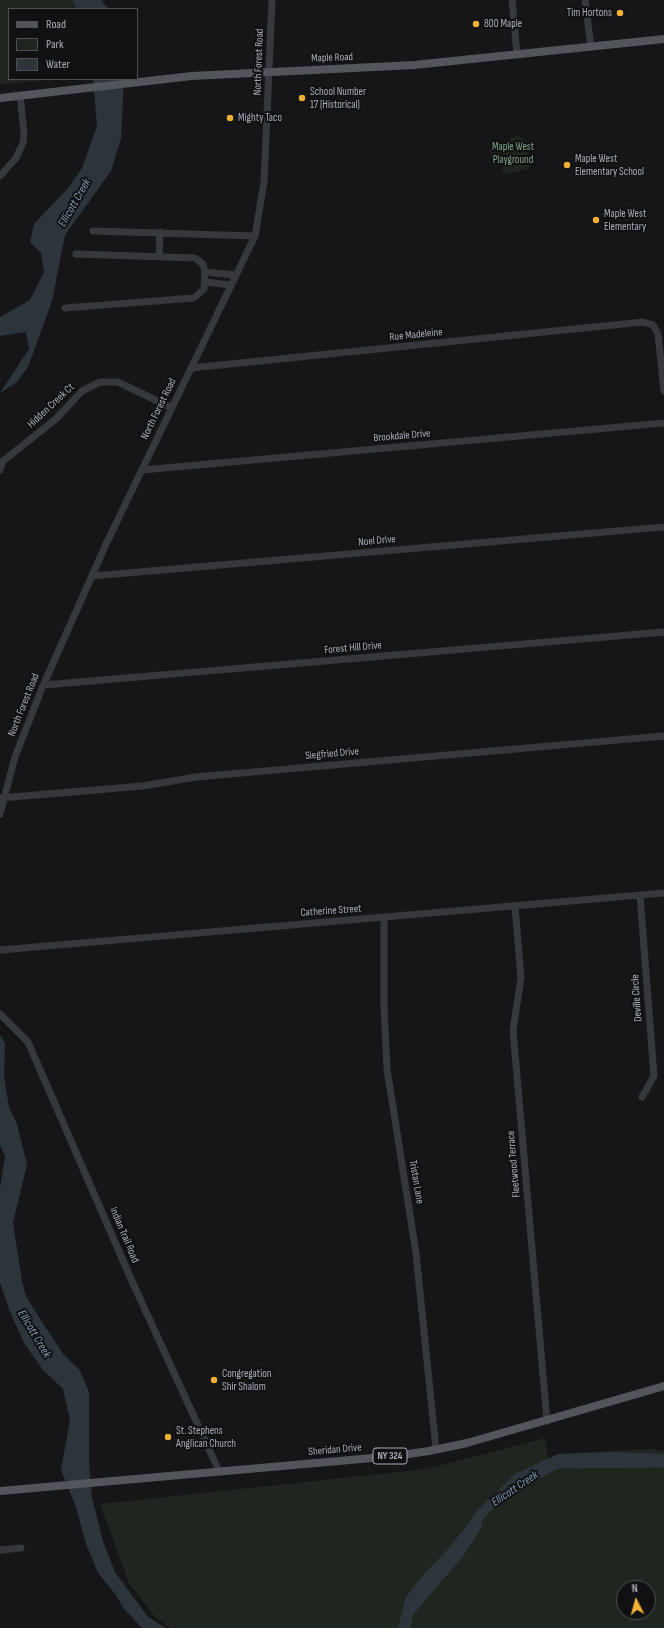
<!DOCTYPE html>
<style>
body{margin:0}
#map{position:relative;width:664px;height:1628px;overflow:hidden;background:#161618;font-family:"Sofia Sans Condensed",sans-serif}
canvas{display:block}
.legend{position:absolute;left:8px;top:8px;width:130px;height:72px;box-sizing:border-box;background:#111113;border:1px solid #4d4f55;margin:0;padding:5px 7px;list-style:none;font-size:12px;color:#a8adb8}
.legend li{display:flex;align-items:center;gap:8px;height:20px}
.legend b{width:20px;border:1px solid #4d4f55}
.north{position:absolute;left:616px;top:1580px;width:40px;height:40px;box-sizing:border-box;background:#111113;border:1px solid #4d4f55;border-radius:50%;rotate:354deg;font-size:11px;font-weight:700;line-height:16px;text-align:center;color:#a8adb8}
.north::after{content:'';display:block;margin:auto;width:14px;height:18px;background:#f2b134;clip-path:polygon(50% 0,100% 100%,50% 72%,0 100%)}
</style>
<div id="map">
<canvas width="664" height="1628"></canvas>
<ul class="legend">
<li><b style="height:5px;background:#53555c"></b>Road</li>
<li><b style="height:11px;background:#1e261f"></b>Park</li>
<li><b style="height:11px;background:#2c353c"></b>Water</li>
</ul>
<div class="north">N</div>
</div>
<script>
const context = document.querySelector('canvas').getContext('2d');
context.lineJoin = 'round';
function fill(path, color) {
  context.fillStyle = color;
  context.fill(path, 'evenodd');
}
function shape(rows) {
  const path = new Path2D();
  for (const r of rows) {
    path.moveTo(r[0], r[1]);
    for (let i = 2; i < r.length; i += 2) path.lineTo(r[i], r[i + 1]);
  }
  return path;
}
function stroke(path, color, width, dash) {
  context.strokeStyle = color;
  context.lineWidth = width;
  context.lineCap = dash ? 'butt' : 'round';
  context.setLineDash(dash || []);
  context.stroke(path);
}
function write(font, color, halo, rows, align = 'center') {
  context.font = font + ' "Sofia Sans Condensed",sans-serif';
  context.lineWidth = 4;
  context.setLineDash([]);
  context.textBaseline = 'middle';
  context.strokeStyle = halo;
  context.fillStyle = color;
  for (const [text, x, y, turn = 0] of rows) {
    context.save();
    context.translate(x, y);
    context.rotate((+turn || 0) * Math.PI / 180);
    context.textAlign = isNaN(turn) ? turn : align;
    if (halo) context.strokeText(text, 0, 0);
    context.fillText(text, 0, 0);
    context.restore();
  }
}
fill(shape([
 [0,0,72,0,77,9,9,9,9,79,59,79,0,84],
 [518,135,528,143,529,169,504,174,501,163,494,166,489,149,495,142,505,142],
 [545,1438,549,1463,574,1453,653,1449,664,1451,664,1628,170,1628,155,1617,129,1583,100,1504,426,1469],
 [624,1588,648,1588,648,1612,624,1612]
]), '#1e261f');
fill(shape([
 [72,0,102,0,104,4,110,9,77,9],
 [93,79,124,79,121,138,111,171,65,235,52,301,28,367,17,382,0,393,29,349,26,332,0,336,0,317,30,300,44,272,41,253,30,242,34,224,68,188,82,168,97,126],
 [0,1035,5,1043,4,1077,9,1107,17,1124,27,1164,13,1223,22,1281,26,1296,40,1319,64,1355,79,1369,89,1392,89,1463,92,1497,103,1541,115,1572,148,1617,166,1628,142,1628,124,1609,116,1595,98,1573,86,1544,76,1507,61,1470,70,1420,63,1389,43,1370,24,1343,10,1312,0,1283,0,1188,5,1156,0,1145],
 [611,1452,664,1454,664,1464,613,1460,561,1460,519,1483,484,1518,416,1600,410,1628,398,1628,406,1597,423,1575,450,1547,477,1511,515,1474,558,1454]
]), '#2c353c');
stroke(shape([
 [502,1495,556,1463,664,1462],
 [405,1628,408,1612,458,1554,477,1524]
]), '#2c353c', 11);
stroke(shape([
 [512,0,517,54],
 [585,0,591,47],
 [0,176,16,158,23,143,24,133,20,95],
 [93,231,255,236],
 [159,257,160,232],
 [205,272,235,275],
 [205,282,231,285],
 [65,308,194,298,204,289,205,272,203,264,195,258,76,254],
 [191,368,643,322,653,325,658,334,664,391],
 [0,470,3,461,56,419,82,391,100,382,118,382,172,408],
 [142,470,664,423],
 [92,576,664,527],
 [44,685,664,632],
 [0,798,143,786,196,777,664,736],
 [0,814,15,757,42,688,107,542,255,236,264,182,272,0],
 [640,895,654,1076,642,1097],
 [515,906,521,978,513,1030,547,1421],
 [384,917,384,1006,387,1069,416,1253,436,1449],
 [0,950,664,893],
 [0,1014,28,1042,131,1279,219,1471],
 [0,1550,21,1548]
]), '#37383d', 7);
stroke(shape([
 [0,98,192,76,414,65,664,39],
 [0,1491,395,1456,429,1451,467,1443,664,1386]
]), '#53555c', 8);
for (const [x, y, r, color] of [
 [620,13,4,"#f2b134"],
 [476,24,4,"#f2b134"],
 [302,98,4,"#f2b134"],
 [230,118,4,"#f2b134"],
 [567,165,4,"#f2b134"],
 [596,220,4,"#f2b134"],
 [214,1380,4,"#f2b134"],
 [168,1437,4,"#f2b134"]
]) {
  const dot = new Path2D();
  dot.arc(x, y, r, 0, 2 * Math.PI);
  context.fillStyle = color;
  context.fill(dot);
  stroke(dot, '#111113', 1.5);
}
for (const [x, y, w] of [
 [390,1456,34]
]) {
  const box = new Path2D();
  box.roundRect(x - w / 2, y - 8, w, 16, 3);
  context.fillStyle = '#111113';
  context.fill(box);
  stroke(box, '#a8adb8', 1);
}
write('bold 10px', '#a8adb8', null, [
 ["NY 324",390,1456]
]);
write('11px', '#a8adb8', '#111113', [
 ["Tim Hortons",612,13,"right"],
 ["800 Maple",484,24],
 ["School Number",310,92],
 ["17 (Historical)",310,105],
 ["Mighty Taco",238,118],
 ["Maple West",575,159],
 ["Elementary School",575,172],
 ["Maple West",604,214],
 ["Elementary",604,227],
 ["Congregation",222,1374],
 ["Shir Shalom",222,1387],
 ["St. Stephens",176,1431],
 ["Anglican Church",176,1444]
], 'left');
write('11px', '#a8adb8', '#111113', [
 ["Maple Road",332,58,-2],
 ["North Forest Road",259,62,-88],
 ["Rue Madeleine",416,335,-6],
 ["Hidden Creek Ct",51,406,-43],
 ["North Forest Road",159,409,-64],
 ["Brookdale Drive",402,436,-5],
 ["Noel Drive",377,541,-5],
 ["Forest Hill Drive",353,648,-5],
 ["North Forest Road",24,705,-68],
 ["Siegfried Drive",332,754,-5],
 ["Catherine Street",331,911,-4],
 ["Deville Circle",637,998,-94],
 ["Fleetwood Terrace",514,1164,-95],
 ["Tristan Lane",416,1182,80],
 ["Indian Trail Road",124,1235,67],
 ["Sheridan Drive",335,1450,-5]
]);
write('11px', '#7fa381', '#111113', [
 ["Maple West",513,147],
 ["Playground",513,160]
]);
write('italic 12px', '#7f9bb3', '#111113', [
 ["Ellicott Creek",75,203,-60],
 ["Ellicott Creek",34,1334,59],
 ["Ellicott Creek",515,1489,-34]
]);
</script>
